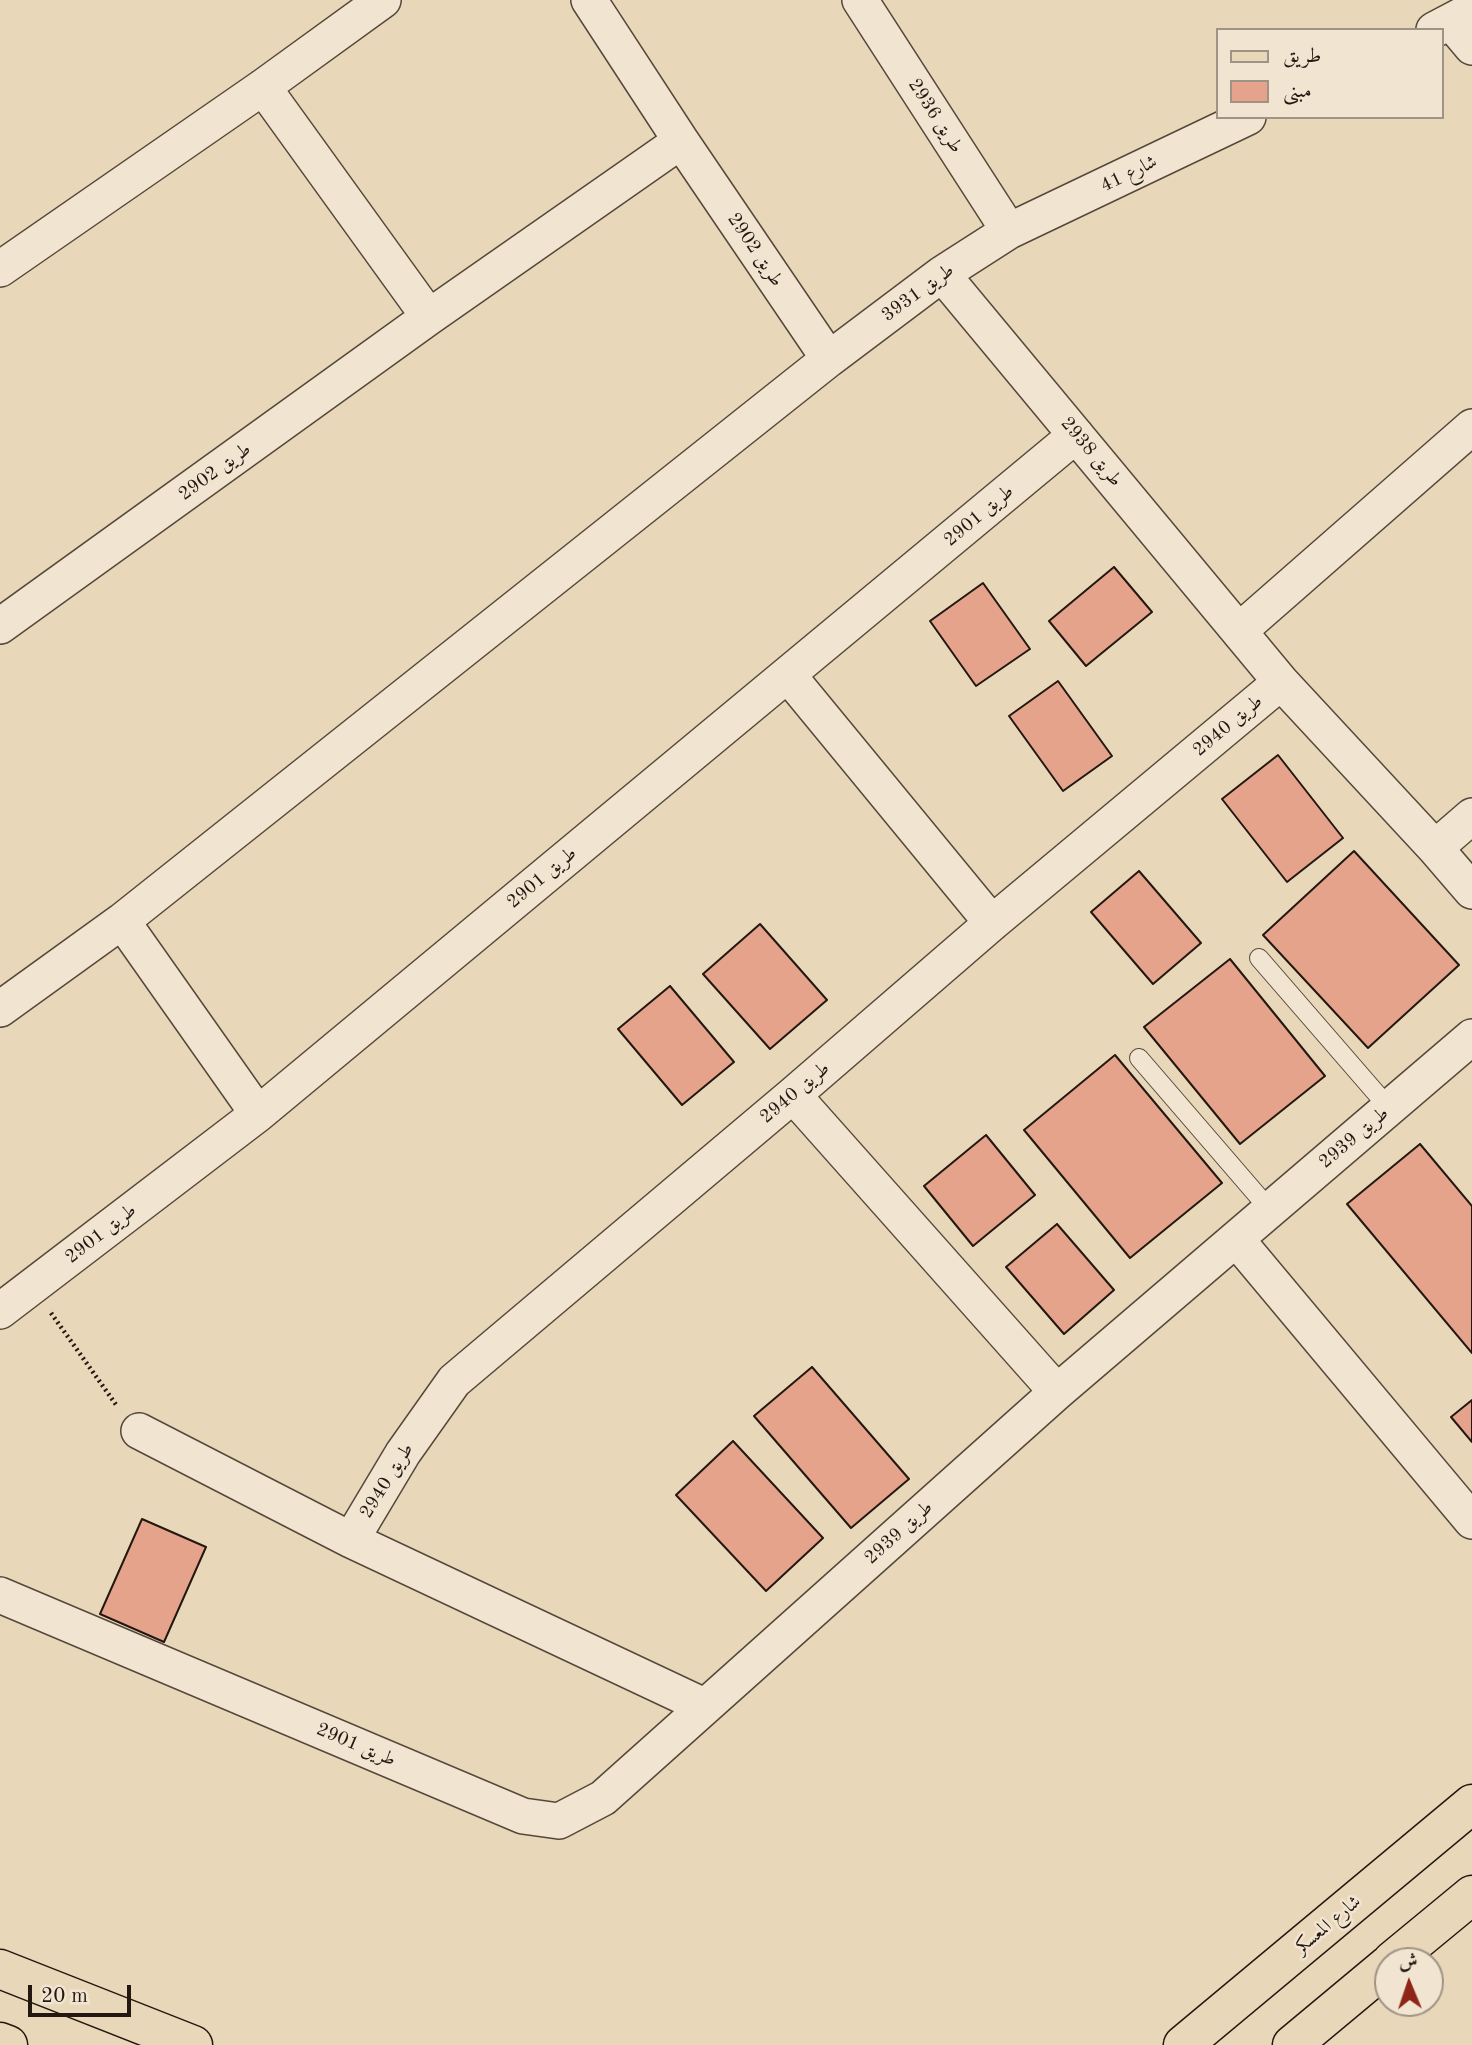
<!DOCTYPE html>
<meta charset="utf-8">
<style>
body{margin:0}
#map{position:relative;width:1472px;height:2045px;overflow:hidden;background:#e9d7b9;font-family:"Old Standard TT",Amiri,serif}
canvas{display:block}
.legend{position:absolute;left:1216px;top:28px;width:228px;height:91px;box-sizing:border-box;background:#f1e5d2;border:2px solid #9f9385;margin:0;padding:9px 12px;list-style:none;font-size:21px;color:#231811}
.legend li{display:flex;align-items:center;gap:14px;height:35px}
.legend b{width:35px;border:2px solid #9f9385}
.north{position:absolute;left:1374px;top:1947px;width:70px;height:70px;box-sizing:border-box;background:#f1e5d2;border:2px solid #9f9385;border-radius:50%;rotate:358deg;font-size:19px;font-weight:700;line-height:28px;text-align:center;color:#231811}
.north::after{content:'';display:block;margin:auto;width:24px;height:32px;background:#8f2418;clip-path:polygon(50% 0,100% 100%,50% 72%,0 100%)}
.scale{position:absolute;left:28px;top:1985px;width:103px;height:32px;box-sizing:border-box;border:4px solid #231811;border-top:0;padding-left:9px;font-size:21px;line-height:24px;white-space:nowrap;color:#231811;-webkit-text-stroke:5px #f1e5d2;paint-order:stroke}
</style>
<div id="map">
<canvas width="1472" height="2045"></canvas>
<ul class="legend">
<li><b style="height:9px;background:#e9d7b9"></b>طريق</li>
<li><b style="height:19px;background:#e6a38b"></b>مبنى</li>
</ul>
<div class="north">ش</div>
<div class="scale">20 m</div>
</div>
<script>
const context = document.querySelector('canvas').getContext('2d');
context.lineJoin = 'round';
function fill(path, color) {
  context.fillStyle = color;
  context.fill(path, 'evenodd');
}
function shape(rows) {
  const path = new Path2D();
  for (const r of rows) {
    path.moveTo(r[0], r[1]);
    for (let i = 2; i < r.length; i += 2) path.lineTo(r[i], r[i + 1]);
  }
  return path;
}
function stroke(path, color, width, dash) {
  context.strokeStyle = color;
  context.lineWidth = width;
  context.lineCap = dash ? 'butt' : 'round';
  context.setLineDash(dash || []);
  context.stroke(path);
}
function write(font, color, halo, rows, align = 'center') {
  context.font = font + ' "Old Standard TT",Amiri,serif';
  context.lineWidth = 5;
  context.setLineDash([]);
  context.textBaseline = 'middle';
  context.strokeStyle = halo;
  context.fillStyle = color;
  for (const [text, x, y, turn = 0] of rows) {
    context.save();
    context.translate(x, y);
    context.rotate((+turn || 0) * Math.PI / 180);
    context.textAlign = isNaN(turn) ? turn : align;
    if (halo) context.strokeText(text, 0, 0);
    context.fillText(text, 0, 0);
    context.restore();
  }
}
const building = shape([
 [1114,567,1152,612,1086,666,1049,621,1114,567],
 [983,583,1030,649,976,686,930,621,983,583],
 [1058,681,1112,756,1063,791,1009,716,1058,681],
 [1278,755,1343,838,1287,882,1222,799,1278,755],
 [1354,851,1459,965,1368,1048,1263,935,1354,851],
 [1139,871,1201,943,1153,984,1091,912,1139,871],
 [760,924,827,1000,770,1049,703,974,760,924],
 [1230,959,1325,1076,1240,1144,1144,1027,1230,959],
 [670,986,734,1062,682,1105,618,1029,670,986],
 [1115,1055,1222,1183,1130,1258,1024,1130,1115,1055],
 [986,1135,1035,1195,973,1246,924,1186,986,1135],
 [1420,1144,1472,1206,1472,1353,1347,1204,1420,1144],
 [1057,1224,1114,1290,1064,1334,1006,1267,1057,1224],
 [812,1367,909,1479,851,1528,754,1416,812,1367],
 [1472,1400,1472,1442,1451,1417,1472,1400],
 [733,1441,823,1538,766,1591,676,1495,733,1441],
 [142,1519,206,1547,164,1642,100,1614,142,1519]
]);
fill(building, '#e6a38b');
stroke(building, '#231811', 2);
const lane = shape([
 [1259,958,1389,1108],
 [1139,1058,1270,1210]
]);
const street = shape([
 [589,0,681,141,829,359],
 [860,0,1009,231],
 [1451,22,1472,47],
 [1434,30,1472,10],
 [263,87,429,317],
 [0,269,263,87,383,0],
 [942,274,1281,682,1435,848,1472,891],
 [0,626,429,317,681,141],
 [1239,631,1472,427],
 [788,675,992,923],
 [1435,848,1472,816],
 [122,921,258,1114],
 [0,1009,122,921,829,359,942,274,1009,231,1248,117],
 [793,1095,1057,1392],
 [1236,1239,1472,1521],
 [0,1311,258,1114,1076,435],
 [139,1431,351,1540,704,1706],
 [351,1540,403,1453,454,1381,793,1095,992,923,1281,682],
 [0,1595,523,1816,559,1821,603,1798,1057,1392,1472,1037]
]);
const primary = shape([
 [1392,1961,1472,1895],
 [0,1969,193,2045],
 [0,2042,8,2045],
 [1183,2045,1472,1804],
 [1292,2045,1388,1965]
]);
stroke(lane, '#54483b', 20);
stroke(street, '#54483b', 38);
stroke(primary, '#231811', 41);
stroke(shape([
 [51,1313,117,1406]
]), '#231811', 4.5, [2, 3.5]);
stroke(lane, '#f1e5d2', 18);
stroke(street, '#f1e5d2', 35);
stroke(primary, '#e9d7b9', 38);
write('19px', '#231811', '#f1e5d2', [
 ["طريق 2936",935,116,57],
 ["شارع 41",1129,174,-26],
 ["طريق 2902",755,250,56],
 ["طريق 3931",918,293,-36],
 ["طريق 2938",1091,452,50],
 ["طريق 2902",215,472,-36],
 ["طريق 2901",979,516,-40],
 ["طريق 2940",1228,726,-40],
 ["طريق 2901",542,878,-40],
 ["طريق 2940",795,1093,-40],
 ["طريق 2939",1354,1138,-40],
 ["طريق 2901",101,1234,-38],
 ["طريق 2940",387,1481,-58],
 ["طريق 2939",899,1533,-42],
 ["طريق 2901",356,1745,23],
 ["شارع المعسكر",1328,1925,-40]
]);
</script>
